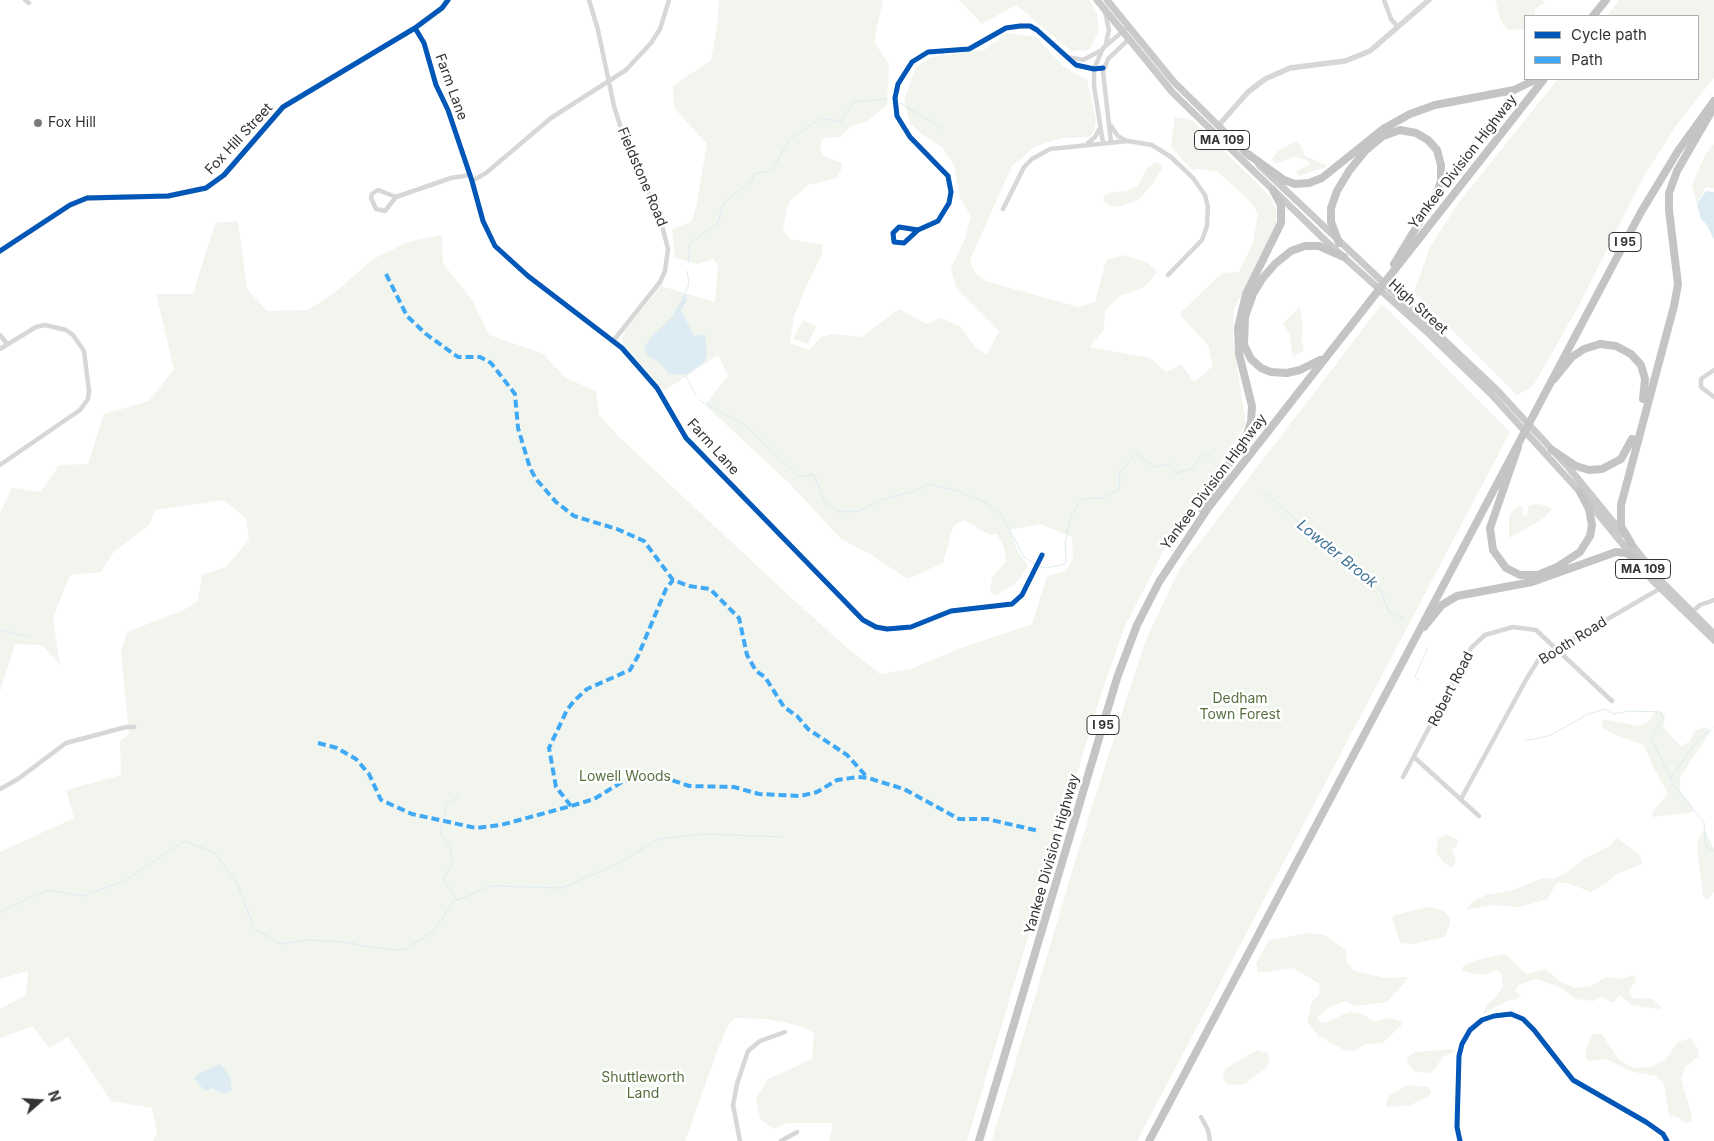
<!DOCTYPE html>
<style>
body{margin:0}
#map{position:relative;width:1714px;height:1141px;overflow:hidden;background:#fff;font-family:Inter,sans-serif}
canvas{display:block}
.legend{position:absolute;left:1524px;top:15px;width:175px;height:65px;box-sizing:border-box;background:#fff;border:1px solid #adadad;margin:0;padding:6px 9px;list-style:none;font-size:15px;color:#333}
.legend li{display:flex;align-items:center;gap:10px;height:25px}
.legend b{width:25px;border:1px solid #adadad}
.north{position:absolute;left:15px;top:1076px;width:50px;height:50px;-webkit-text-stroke:4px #fff;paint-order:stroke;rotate:71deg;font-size:14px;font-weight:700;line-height:20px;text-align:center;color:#333}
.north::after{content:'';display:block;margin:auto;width:18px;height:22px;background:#333;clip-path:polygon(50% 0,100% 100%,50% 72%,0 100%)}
</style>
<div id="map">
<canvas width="1714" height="1141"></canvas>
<ul class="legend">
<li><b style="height:6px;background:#0057b8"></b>Cycle path</li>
<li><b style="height:6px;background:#3fa9f5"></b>Path</li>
</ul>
<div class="north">N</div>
</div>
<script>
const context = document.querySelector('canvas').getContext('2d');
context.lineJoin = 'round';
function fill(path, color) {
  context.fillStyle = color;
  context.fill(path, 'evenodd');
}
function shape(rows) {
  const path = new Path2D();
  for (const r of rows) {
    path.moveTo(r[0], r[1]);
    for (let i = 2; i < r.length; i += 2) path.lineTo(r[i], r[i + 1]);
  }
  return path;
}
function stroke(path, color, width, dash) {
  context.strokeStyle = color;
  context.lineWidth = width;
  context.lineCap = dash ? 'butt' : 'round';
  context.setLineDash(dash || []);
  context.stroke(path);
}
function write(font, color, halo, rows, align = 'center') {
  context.font = font + ' Inter,sans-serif';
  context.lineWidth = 5;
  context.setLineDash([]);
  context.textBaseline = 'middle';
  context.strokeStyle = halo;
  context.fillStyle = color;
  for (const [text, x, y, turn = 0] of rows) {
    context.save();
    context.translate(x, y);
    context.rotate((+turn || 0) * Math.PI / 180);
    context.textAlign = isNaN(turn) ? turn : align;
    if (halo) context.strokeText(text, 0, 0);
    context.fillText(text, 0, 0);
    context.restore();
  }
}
fill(shape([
 [719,0,883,0,874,42,889,64,887,105,866,122,852,125,840,137,823,138,820,149,824,156,842,163,841,170,837,178,808,185,790,201,787,209,783,230,790,239,823,245,822,254,804,291,794,317,790,343,809,350,821,337,834,334,862,337,899,309,926,324,941,318,961,327,975,347,987,355,999,331,956,288,951,268,964,241,971,216,960,198,954,165,942,147,923,135,910,123,904,100,916,67,931,57,984,50,1007,33,1036,37,1063,66,1087,80,1096,120,1094,131,1089,137,1062,138,1036,146,1012,166,970,260,975,273,986,281,1078,307,1095,302,1106,260,1124,255,1148,263,1157,272,1154,276,1144,287,1120,296,1105,310,1104,330,1089,347,1150,358,1167,372,1181,364,1194,382,1213,366,1208,345,1179,314,1222,273,1239,272,1253,243,1258,213,1249,200,1218,172,1201,169,1192,170,1171,147,1175,117,1192,120,1270,196,1277,211,1276,225,1234,309,1233,340,1246,424,1164,550,1125,626,1101,694,967,1141,829,1141,833,1123,787,1123,774,1129,760,1119,756,1098,768,1079,812,1059,814,1034,804,1027,787,1023,765,1019,735,1018,728,1025,718,1049,685,1141,153,1141,157,1133,152,1108,111,1101,68,1037,49,1048,33,1026,0,1038,0,1009,26,995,28,971,0,979,0,852,74,818,66,790,121,775,120,741,129,734,121,651,127,632,184,610,198,600,202,575,226,567,249,540,246,519,224,500,155,510,150,524,113,553,101,572,70,575,53,618,60,665,42,645,15,644,0,692,0,513,12,488,41,492,59,465,88,464,104,414,149,401,174,369,156,294,193,294,215,223,238,221,247,289,267,311,308,310,333,294,373,259,408,242,442,235,443,263,473,302,489,335,542,353,566,378,596,391,599,415,617,435,784,591,846,647,880,674,911,669,961,648,1032,624,1047,576,1066,571,1073,559,1072,537,1040,524,1010,530,1017,550,1028,566,1019,580,997,596,992,593,990,587,993,576,1006,562,1004,547,997,534,990,535,964,520,953,526,943,563,907,579,870,554,841,539,790,484,705,405,728,376,718,355,664,391,623,344,622,338,626,329,661,286,715,302,718,265,713,259,698,264,675,258,672,229,691,222,696,208,707,144,674,108,673,86,711,60,717,28],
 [959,0,1089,0,1097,13,1099,31,1089,50,1071,51,1016,5,982,24],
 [1495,0,1541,0,1545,2,1535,10,1535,16,1525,16,1525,29,1508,30,1501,21],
 [1619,0,1714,0,1714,78,1675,127,1643,178,1577,309,1533,386,1517,395,1414,292,1430,247,1459,202,1558,79,1698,79,1698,16,1607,16],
 [1296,141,1301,146,1305,156,1326,165,1326,167,1299,176,1296,171,1309,165,1310,163,1307,160,1294,157,1276,163,1271,161,1278,151],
 [1714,144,1714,188,1706,187,1697,204,1692,185,1705,155],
 [1155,162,1162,164,1162,169,1151,186,1138,200,1118,207,1110,206,1104,201,1103,197,1108,193,1126,191,1138,186,1147,168],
 [1382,304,1510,432,1137,1141,992,1141,1079,848,1144,644,1180,568],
 [1300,307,1303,328,1301,339,1304,351,1293,356,1289,333,1283,323],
 [803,320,816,326,808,344,793,339],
 [1540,504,1552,509,1544,518,1509,538,1509,517,1512,511,1520,505,1523,508,1522,515,1527,516,1529,505],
 [1656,712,1663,713,1665,718,1663,727,1680,746,1689,742,1695,730,1706,727,1711,731,1680,777,1680,791,1691,804,1694,810,1691,813,1652,817,1653,811,1667,795,1667,791,1654,769,1644,745,1613,734,1602,727,1603,719,1639,726,1651,720,1652,715],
 [1704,830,1714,848,1714,892,1707,900,1703,895,1697,848,1698,839],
 [1446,834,1458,840,1457,846,1452,849,1456,862,1452,867,1444,863,1436,852,1438,839],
 [1617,838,1640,855,1642,864,1616,874,1607,883,1591,892,1567,883,1557,883,1547,899,1538,902,1518,907,1493,905,1465,910,1475,900,1486,895,1514,890,1542,878,1554,879,1572,869,1580,861,1610,846],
 [1429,907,1443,910,1449,917,1450,923,1445,937,1412,944,1400,943,1392,918,1394,915],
 [1309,933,1325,935,1346,950,1347,962,1354,971,1385,978,1407,977,1406,981,1387,1002,1355,1006,1345,1001,1328,1008,1317,1018,1321,1023,1327,1022,1349,1012,1363,1014,1374,1022,1388,1018,1398,1020,1402,1023,1401,1026,1382,1043,1365,1044,1355,1051,1344,1050,1331,1043,1318,1035,1307,1022,1312,1001,1319,995,1320,984,1293,968,1258,973,1256,964,1269,940],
 [1503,954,1509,957,1526,974,1546,969,1559,981,1575,988,1591,986,1606,977,1622,979,1634,975,1636,980,1629,991,1632,998,1652,999,1662,1008,1658,1009,1631,1005,1620,995,1613,1003,1601,996,1594,1001,1575,999,1562,988,1536,979,1519,985,1515,991,1522,995,1516,999,1507,1001,1483,1014,1487,1005,1499,993,1503,985,1501,973,1496,970,1485,975,1469,973,1462,970,1463,966,1477,960],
 [1593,1034,1602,1034,1619,1060,1634,1068,1651,1067,1657,1064,1666,1059,1678,1042,1691,1038,1698,1049,1699,1056,1685,1067,1681,1078,1692,1116,1691,1122,1685,1123,1680,1118,1669,1115,1664,1084,1656,1076,1629,1071,1607,1059,1590,1061,1586,1058,1586,1049],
 [1451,1049,1455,1050,1454,1052,1443,1057,1433,1071,1428,1073,1414,1071,1407,1062,1408,1057,1415,1052],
 [1257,1050,1267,1053,1270,1060,1266,1068,1245,1084,1229,1085,1225,1082,1223,1074,1226,1068],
 [1407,1085,1428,1087,1431,1091,1430,1095,1411,1105,1387,1107,1386,1103,1390,1095]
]), '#f1f5ed');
fill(shape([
 [1706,191,1714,192,1714,240,1707,225,1701,219,1697,204],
 [685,294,687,300,681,310,694,336,705,334,707,354,704,363,687,374,677,375,669,374,659,362,649,357,644,349,650,338,672,317],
 [220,1064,230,1076,232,1089,227,1093,221,1093,212,1088,205,1091,194,1078,198,1074]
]), '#ddebf3');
stroke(shape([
 [900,103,942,128],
 [688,263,690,243,718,223,723,204,752,180,754,174,772,170,789,140,821,118,841,122,853,102,886,99],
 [685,294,689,284,687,271],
 [685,374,696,395],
 [699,400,746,426,798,476,814,475,825,502,840,512,859,511,884,499,915,491,928,484,959,491,988,504,1002,516,1024,557,1035,564],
 [1264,492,1344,562,1378,584,1389,612,1403,618],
 [1038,566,1045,568,1062,565,1066,562,1065,543,1071,516,1082,499,1101,498,1119,490,1120,472,1136,453,1155,467,1171,464,1176,473,1191,469,1204,453,1213,457],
 [0,630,30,637],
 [1420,681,1415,676,1427,650,1426,648],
 [1526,739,1530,740,1551,735,1588,714,1605,709,1613,714,1628,711,1661,712,1663,719,1651,738,1674,786,1704,822,1705,841,1707,847,1714,851],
 [1670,779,1698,740,1713,728],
 [443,819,447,804,460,796],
 [442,823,441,835,450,846,452,864,443,880,457,900],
 [0,912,47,890,83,896,124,881,184,841,214,852,237,883,254,928,281,944,306,940,345,942,375,948,403,950,434,931,453,902,491,886,562,888,617,864,659,839,705,834,783,837]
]), '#ddebf3', 1);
stroke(shape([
 [25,0,29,3],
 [589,0,598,30,614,106,627,147,659,214,668,249,665,271,660,282,614,340],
 [1384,0,1391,19,1398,27],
 [1105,12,1109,30,1106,43],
 [415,28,424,43,436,85,448,110,472,181,483,221,495,246,528,276,622,348,657,388,686,438,863,620,876,627,887,629,911,627,951,611,1012,604,1022,595,1042,555],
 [1068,57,1083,60,1100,51],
 [1111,126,1118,136,1126,141],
 [1111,142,1103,72,1108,59,1130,38],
 [1088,143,1095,137,1100,128],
 [1103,143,1094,86,1094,69,1103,48,1128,27],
 [472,181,486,173,551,118,626,70,651,43,660,29,669,0],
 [396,197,385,211,376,209,371,198,372,194,378,190,396,197,451,178,470,175],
 [1003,209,1024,167,1032,159,1050,149,1128,141,1152,145,1171,157,1193,178,1205,195,1208,207,1207,226,1202,240,1168,275],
 [918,230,904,243,894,242,893,233,899,227,918,230,938,221,949,203,951,192,948,176,910,137,897,116,895,98,898,84,912,62,928,52,969,49,1006,28,1020,26,1030,26,1037,30,1076,65,1094,69,1103,68],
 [0,335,7,344],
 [0,349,36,327,45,325,66,330,73,335,84,351,89,391,88,399,80,410,0,465],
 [1714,370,1701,379,1701,387,1714,397],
 [1691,613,1700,605,1714,600],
 [1415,758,1479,816],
 [1403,777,1471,648,1485,635,1513,627,1536,630,1612,701],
 [0,789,18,779,66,743,126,727,134,727],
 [1461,799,1527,678,1539,659,1661,588],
 [1201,1117,1208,1130,1210,1141],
 [740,1141,733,1105,737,1084,748,1051,760,1041,785,1032],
 [781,1141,797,1132],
 [1460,1141,1457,1127,1459,1056,1462,1044,1470,1030,1482,1020,1494,1016,1511,1014,1523,1019,1534,1030,1573,1080,1646,1122,1663,1134,1667,1141]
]), '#d7d7d7', 4.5);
stroke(shape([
 [1218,126,1248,92,1265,79,1290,68,1345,61,1370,51,1429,0],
 [0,251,70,205,87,198,168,196,206,188,224,175,283,107,415,28,442,8,448,0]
]), '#d7d7d7', 5.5);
stroke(shape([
 [1097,0,1173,93,1328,243,1428,333,1491,394,1580,492,1653,581,1714,640],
 [1107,0,1174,82,1249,156],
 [1259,165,1497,390,1569,468,1623,534],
 [1630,542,1659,579,1714,634]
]), '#cacaca', 7);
stroke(shape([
 [1593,16,1606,0],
 [1245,152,1284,180,1295,184,1309,183,1322,178,1383,129,1410,114,1435,105,1514,90,1537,79],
 [1339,243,1331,222,1331,208,1337,191,1349,171,1365,151,1383,136,1400,130,1416,133,1428,140,1437,150,1441,165,1441,181,1436,195,1394,264],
 [1320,360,1300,370,1287,373,1271,372,1261,368,1251,359,1244,345,1245,317,1253,294,1262,279,1275,264,1291,251,1305,246,1319,246,1344,257],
 [1554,379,1572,357,1584,349,1600,344,1616,346,1631,354,1641,365,1645,379,1643,399],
 [1518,447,1490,528,1493,550,1506,568,1520,575,1538,575,1557,567,1580,552,1590,536,1592,525,1589,509,1580,492],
 [1552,450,1576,466,1589,470,1602,469,1621,459,1632,439],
 [1202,509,1246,437,1251,422,1252,406,1239,354,1238,328,1246,294,1281,223,1281,205,1273,190],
 [1632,545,1621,526,1621,505,1674,306,1678,284,1669,210,1669,193,1677,171,1714,107],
 [1424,627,1442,605,1457,596,1532,582,1616,552,1626,553,1633,557],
 [979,1141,1117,678,1137,625,1159,582,1208,508,1544,79],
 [1149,1141,1641,212,1678,151,1714,101]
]), '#c4c4c4', 8);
stroke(shape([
 [386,274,407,316,426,334,458,357,480,357,491,363,515,394,518,428,530,468,536,479,556,502,574,516,617,529,644,541,673,580,689,586,710,589,739,618,747,655,756,671,765,677,784,707,797,716,808,729,847,755,868,778],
 [318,743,337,748,356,759,369,774,381,800,412,814,476,828,501,825,571,806,594,799,622,782,647,776,660,776,689,786,734,787,759,794,800,796,817,792,837,780,858,777,868,778,904,789,959,819,987,819,1039,831],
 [571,806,556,787,549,748,567,710,574,701,587,689,630,670,638,656,666,589,673,580]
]), '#3fa9f5', 4, [8, 4]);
stroke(shape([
 [415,28,424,43,436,85,448,110,472,181,483,221,495,246,528,276,622,348,657,388,686,438,863,620,876,627,887,629,911,627,951,611,1012,604,1022,595,1042,555],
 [918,230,904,243,894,242,893,233,899,227,918,230,938,221,949,203,951,192,948,176,910,137,897,116,895,98,898,84,912,62,928,52,969,49,1006,28,1020,26,1030,26,1037,30,1076,65,1094,69,1103,68],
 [0,251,70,205,87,198,168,196,206,188,224,175,283,107,415,28,442,8,448,0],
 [1460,1141,1457,1127,1459,1056,1462,1044,1470,1030,1482,1020,1494,1016,1511,1014,1523,1019,1534,1030,1573,1080,1646,1122,1663,1134,1667,1141]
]), '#0057b8', 5);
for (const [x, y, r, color] of [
 [38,123,5,"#7a7a7a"]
]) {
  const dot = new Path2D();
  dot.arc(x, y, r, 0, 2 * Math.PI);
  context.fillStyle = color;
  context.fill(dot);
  stroke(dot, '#fff', 2);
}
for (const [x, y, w] of [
 [1222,140,55],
 [1625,242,32],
 [1643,569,55],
 [1103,725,32]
]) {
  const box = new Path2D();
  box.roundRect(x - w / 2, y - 9.5, w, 19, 4);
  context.fillStyle = '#fff';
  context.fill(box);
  stroke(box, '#333', 1);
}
write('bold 12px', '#333', null, [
 ["MA 109",1222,140],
 ["I 95",1625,242],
 ["MA 109",1643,569],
 ["I 95",1103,725]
]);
write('14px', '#333', '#fff', [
 ["Farm Lane",451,87,70],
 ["Fox Hill Street",239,139,-47],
 ["Yankee Division Highway",1463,162,-52],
 ["Fieldstone Road",642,177,67],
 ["High Street",1418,307,42],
 ["Farm Lane",713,447,48],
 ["Yankee Division Highway",1214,482,-53],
 ["Booth Road",1573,641,-32],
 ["Robert Road",1451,689,-63],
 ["Yankee Division Highway",1052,854,-74]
]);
write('14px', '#333', '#fff', [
 ["Fox Hill",48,123]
], 'left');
write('14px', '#56703f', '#fff', [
 ["Dedham",1240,699],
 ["Town Forest",1240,715],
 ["Lowell Woods",625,777],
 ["Shuttleworth",643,1078],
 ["Land",643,1094]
]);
write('italic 15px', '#3f7597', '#fff', [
 ["Lowder Brook",1337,554,39]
]);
</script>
